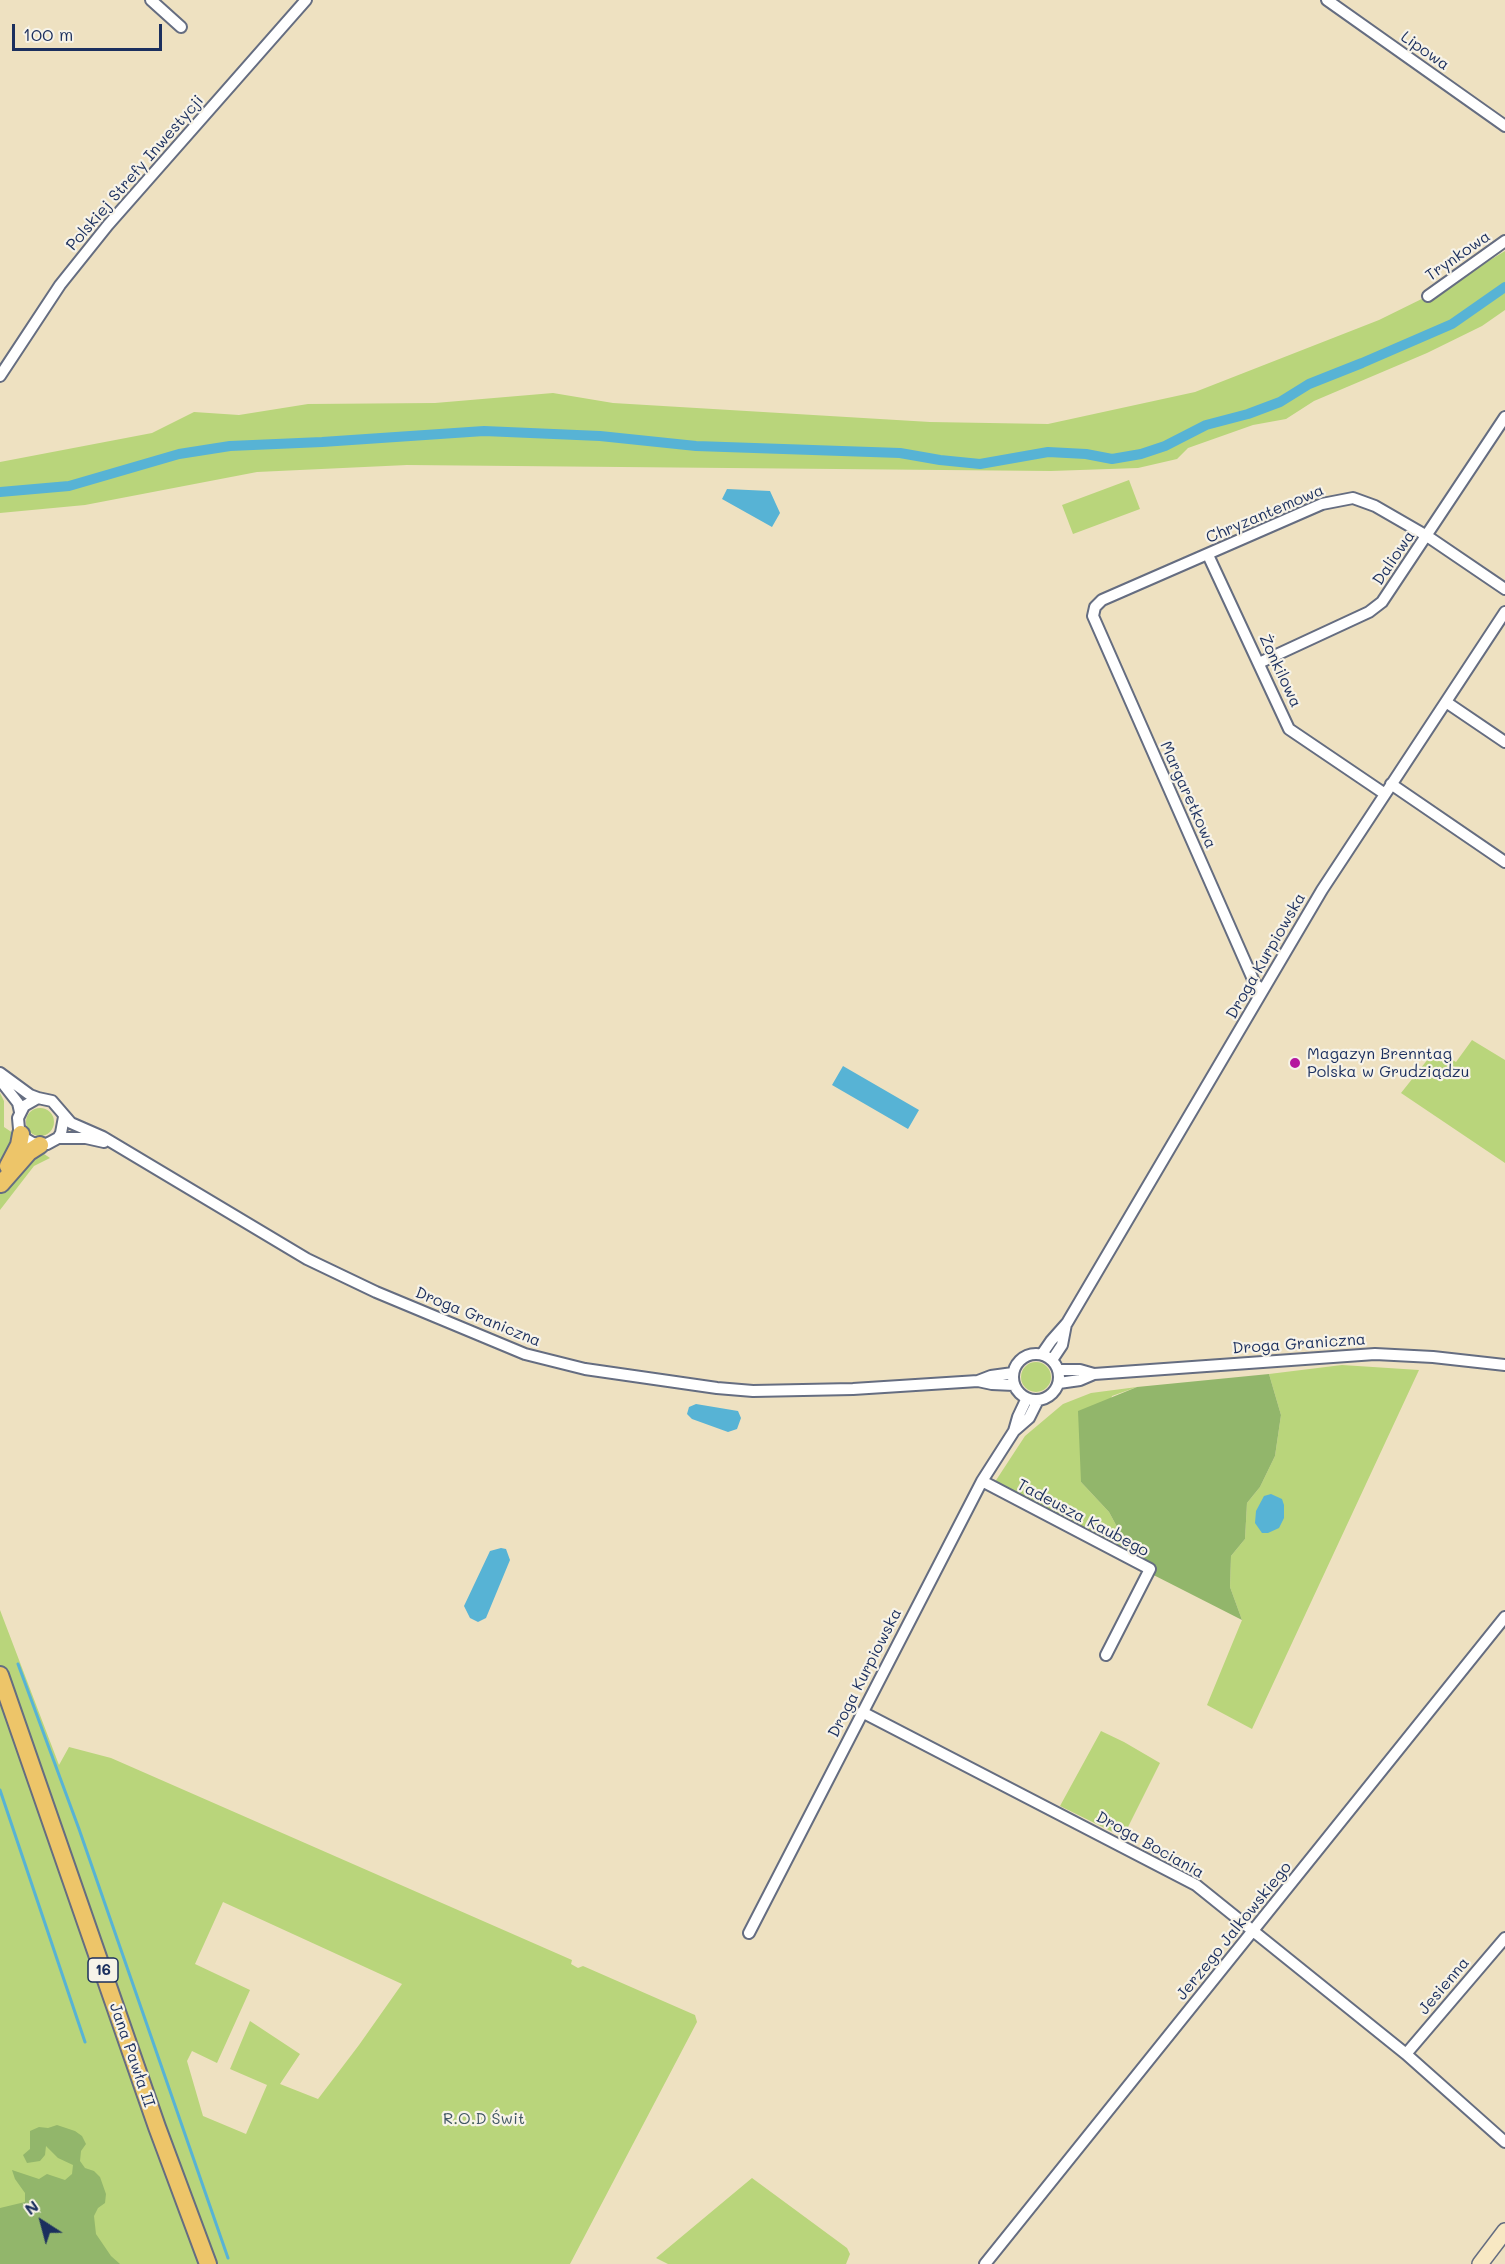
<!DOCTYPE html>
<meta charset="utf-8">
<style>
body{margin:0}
#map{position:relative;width:1505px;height:2264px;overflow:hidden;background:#eee1c1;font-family:Mali,sans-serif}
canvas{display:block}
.north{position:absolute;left:12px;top:2192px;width:60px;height:60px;-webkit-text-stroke:4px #f7f3e8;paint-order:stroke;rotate:324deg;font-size:16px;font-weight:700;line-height:24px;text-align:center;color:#1b2f5e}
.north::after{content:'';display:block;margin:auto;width:21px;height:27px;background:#1b2f5e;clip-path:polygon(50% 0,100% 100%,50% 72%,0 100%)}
.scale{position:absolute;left:12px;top:24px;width:150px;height:27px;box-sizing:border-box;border:3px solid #1b2f5e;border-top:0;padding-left:8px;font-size:18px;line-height:21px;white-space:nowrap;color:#1b2f5e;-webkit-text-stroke:4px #f7f3e8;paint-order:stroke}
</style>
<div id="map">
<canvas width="1505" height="2264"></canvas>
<div class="north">N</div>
<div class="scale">100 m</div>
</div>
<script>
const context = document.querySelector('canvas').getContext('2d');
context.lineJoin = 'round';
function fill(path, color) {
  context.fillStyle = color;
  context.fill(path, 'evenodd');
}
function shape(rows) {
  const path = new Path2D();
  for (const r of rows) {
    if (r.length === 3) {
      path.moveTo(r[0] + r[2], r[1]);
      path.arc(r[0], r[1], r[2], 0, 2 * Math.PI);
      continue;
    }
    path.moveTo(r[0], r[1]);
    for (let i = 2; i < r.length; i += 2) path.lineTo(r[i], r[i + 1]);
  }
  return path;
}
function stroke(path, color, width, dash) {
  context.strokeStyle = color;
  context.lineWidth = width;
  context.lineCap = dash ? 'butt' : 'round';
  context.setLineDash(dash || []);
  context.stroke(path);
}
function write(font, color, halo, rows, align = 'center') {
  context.font = font + ' Mali,sans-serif';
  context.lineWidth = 4.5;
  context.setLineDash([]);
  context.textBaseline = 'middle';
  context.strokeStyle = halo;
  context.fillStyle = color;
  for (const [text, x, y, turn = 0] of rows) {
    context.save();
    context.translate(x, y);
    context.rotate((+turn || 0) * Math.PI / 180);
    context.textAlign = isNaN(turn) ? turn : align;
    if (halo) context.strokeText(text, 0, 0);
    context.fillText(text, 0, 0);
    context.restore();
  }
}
fill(shape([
 [1505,251,1505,310,1482,326,1427,353,1314,401,1286,419,1253,425,1188,448,1177,459,1138,468,1051,471,407,465,257,472,85,505,0,513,0,462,152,433,194,412,239,415,308,404,435,403,553,393,613,403,930,422,1048,424,1195,392,1379,320,1444,288],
 [1129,480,1140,509,1073,534,1062,505],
 [1472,1040,1505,1060,1505,1163,1401,1093,1436,1049,1456,1062],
 [0,1093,4,1101,4,1127,50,1158,34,1166,0,1210],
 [40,1122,14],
 [1036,1377,15],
 [1342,1365,1419,1370,1252,1729,1207,1705,1242,1620,1230,1587,1231,1556,1245,1539,1247,1503,1260,1487,1275,1456,1281,1415,1269,1374],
 [1137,1387,1112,1396,1081,1482,1109,1512,1123,1538,1126,1561,989,1491,1025,1436,1063,1404,1091,1393],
 [0,1610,59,1765,69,1747,111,1758,572,1960,571,1964,578,1968,583,1966,695,2015,697,2022,570,2264,0,2264],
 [223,1902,402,1984,359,2045,318,2099,280,2084,300,2054,250,2021,230,2069,267,2085,246,2134,203,2116,187,2061,192,2051,217,2063,250,1990,195,1964],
 [1101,1731,1124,1742,1160,1763,1123,1837,1060,1806],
 [752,2178,847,2248,850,2254,846,2264,668,2264,656,2258]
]), '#b9d57b');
fill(shape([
 [1269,1374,1281,1415,1275,1456,1260,1487,1247,1503,1245,1539,1231,1556,1230,1587,1242,1620,1126,1561,1123,1538,1109,1512,1081,1482,1078,1411,1137,1387],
 [57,2125,75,2131,82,2136,86,2144,81,2151,80,2161,85,2168,94,2171,100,2177,106,2194,105,2203,98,2208,94,2216,96,2234,111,2256,120,2264,0,2264,0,2208,25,2202,25,2193,15,2179,12,2170,39,2179,47,2174,65,2180,72,2174,73,2165,58,2158,46,2146,45,2155,40,2161,27,2163,23,2155,30,2149,30,2131,39,2127,48,2128]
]), '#92b66b');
fill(shape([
 [727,489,770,491,780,513,772,527,722,499],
 [843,1066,919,1110,908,1129,832,1085],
 [696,1404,738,1411,741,1418,737,1429,728,1432,692,1419,687,1414,689,1407],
 [1271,1494,1282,1499,1284,1505,1284,1518,1279,1528,1268,1533,1262,1533,1255,1523,1256,1511,1264,1496],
 [501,1548,506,1549,510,1560,486,1618,478,1622,470,1618,464,1606,490,1551]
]), '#57b3d5');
stroke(shape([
 [18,1664,79,1829,228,2258],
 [0,1790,85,2042]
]), '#57b3d5', 3);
stroke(shape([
 [0,492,69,486,179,454,230,446,322,442,484,431,600,436,696,446,900,453,940,460,980,464,1048,452,1086,454,1112,459,1141,454,1165,446,1206,425,1248,414,1280,402,1309,384,1362,363,1452,324,1505,287]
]), '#57b3d5', 10);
const street = shape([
 [151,0,181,27],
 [1327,0,1505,126],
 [1428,296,1505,241],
 [0,376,60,285,108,225,306,0],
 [1208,555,1289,729,1385,794],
 [1259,663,1369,612,1382,602,1505,417],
 [1446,702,1505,742],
 [1391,784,1505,862],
 [1263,990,1255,984,1093,616,1095,607,1102,600,1322,504,1353,498,1375,506,1427,536,1505,589],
 [0,1073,30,1095,38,1098],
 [0,1080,18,1103,20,1112],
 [64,1117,61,1133,58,1138,47,1144,33,1143,26,1139,19,1129,18,1118,24,1106,38,1098,52,1101,71,1123,103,1137,307,1259,376,1292,525,1354,585,1369,717,1388,753,1391,853,1389,978,1381,992,1384,1014,1385],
 [58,1138,86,1138,104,1142],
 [1036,1377,23],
 [1042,1354,1051,1341,1067,1323,1322,890,1505,612],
 [1052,1360,1062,1345,1066,1324],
 [1059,1370,1080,1370,1094,1374,1375,1354,1433,1357,1505,1365],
 [978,1381,991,1376,1013,1373],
 [1059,1383,1080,1380,1094,1374],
 [1014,1431,1018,1417,1027,1398],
 [982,1481,1150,1569,1106,1655],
 [862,1712,1196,1885,1406,2054,1505,2142],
 [749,1933,982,1481,1014,1431,1029,1418,1038,1400],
 [1406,2054,1505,1938],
 [985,2264,1505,1617]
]);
const secondary = shape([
 [1480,2264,1505,2231]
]);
const primary = shape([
 [8,1166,19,1145,21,1134],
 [1,1184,29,1152,40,1145],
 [0,1675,157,2127,208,2264]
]);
stroke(street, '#656d81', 14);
stroke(secondary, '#656d81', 18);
stroke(primary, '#656d81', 20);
stroke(street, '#fff', 10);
stroke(secondary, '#f8e8c3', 15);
stroke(primary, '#edc569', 16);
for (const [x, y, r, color] of [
 [1295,1063,6,"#b5179e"]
]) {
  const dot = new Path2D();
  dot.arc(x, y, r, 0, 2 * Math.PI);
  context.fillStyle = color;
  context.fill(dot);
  stroke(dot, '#f7f3e8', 2);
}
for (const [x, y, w] of [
 [103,1970,30]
]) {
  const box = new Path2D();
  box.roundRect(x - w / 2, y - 12, w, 24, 4.5);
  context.fillStyle = '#f7f3e8';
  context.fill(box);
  stroke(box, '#1b2f5e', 1.5);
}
write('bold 15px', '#1b2f5e', null, [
 ["16",103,1970]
]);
write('16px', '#1b2f5e', '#f7f3e8', [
 ["Lipowa",1425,51,35],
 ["Polskiej Strefy Inwestycji",135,173,-49],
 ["Trynkowa",1458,256,-35],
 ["Chryzantemowa",1265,514,-23],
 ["Daliowa",1394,558,-56],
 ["Żonkilowa",1280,671,65],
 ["Margaretkowa",1188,795,66],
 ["Droga Kurpiowska",1266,956,-60],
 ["Droga Graniczna",478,1317,22],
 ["Droga Graniczna",1299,1344,-4],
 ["Tadeusza Kaubego",1083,1518,28],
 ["Droga Kurpiowska",865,1673,-63],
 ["Droga Bociania",1150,1845,29],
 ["Jerzego Jalkowskiego",1234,1931,-51],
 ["Jesienna",1444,1986,-50],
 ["Jana Pawła II",132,2055,71]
]);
write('16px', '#1b2f5e', '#f7f3e8', [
 ["Magazyn Brenntag",1307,1054],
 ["Polska w Grudziądzu",1307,1072]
], 'left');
write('16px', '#425865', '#f7f3e8', [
 ["R.O.D Świt",484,2119]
]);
</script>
